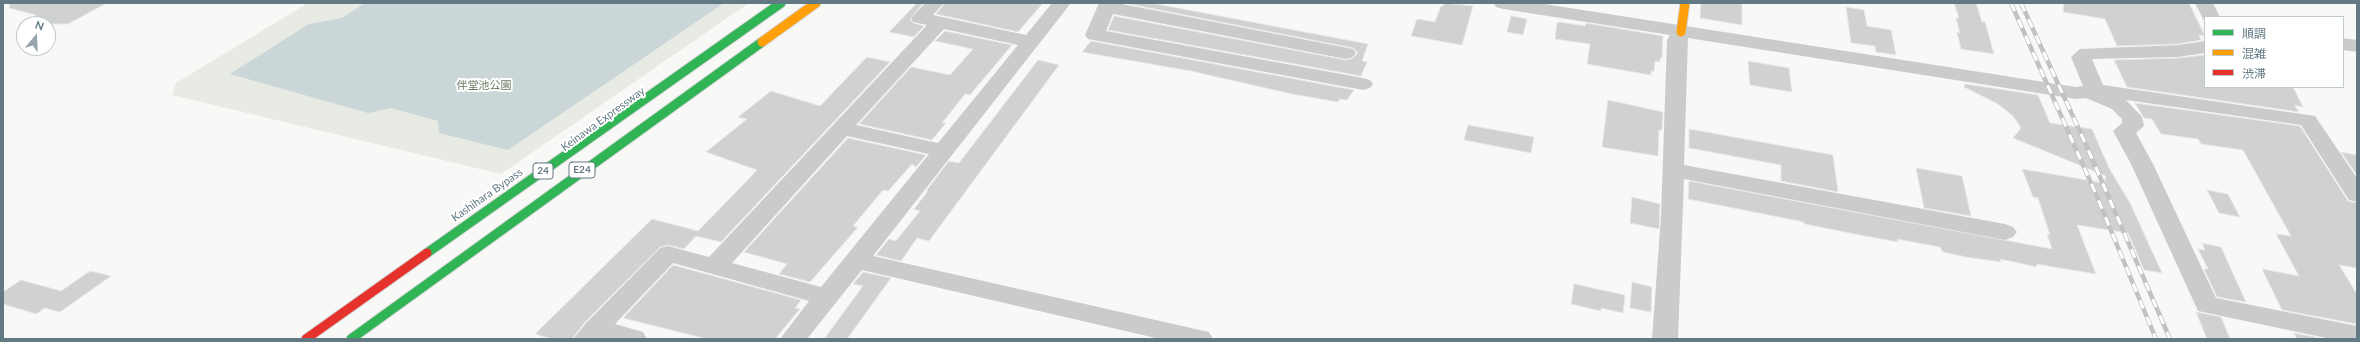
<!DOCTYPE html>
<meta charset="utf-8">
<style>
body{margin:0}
#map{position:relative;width:2360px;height:342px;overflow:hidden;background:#f8f8f7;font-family:Lato,"Noto Sans JP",sans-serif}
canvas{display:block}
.frame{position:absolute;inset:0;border:4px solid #627a83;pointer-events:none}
.legend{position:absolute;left:2204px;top:16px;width:140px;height:72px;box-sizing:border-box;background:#fff;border:1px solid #c0cacd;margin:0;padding:5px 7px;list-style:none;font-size:12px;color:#627a83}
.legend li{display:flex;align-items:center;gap:8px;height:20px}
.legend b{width:20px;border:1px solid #c0cacd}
.north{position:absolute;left:16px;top:16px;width:40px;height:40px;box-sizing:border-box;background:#fff;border:1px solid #c0cacd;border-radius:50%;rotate:19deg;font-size:11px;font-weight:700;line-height:16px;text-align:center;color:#627a83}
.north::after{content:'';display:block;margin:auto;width:14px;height:18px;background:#96a6ac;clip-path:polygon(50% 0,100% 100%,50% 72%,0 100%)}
</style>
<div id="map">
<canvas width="2360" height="342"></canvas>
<div class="frame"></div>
<ul class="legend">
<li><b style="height:5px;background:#30b455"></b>順調</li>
<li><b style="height:5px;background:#ff9f0a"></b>混雑</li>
<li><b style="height:5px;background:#e5322d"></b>渋滞</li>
</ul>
<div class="north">N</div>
</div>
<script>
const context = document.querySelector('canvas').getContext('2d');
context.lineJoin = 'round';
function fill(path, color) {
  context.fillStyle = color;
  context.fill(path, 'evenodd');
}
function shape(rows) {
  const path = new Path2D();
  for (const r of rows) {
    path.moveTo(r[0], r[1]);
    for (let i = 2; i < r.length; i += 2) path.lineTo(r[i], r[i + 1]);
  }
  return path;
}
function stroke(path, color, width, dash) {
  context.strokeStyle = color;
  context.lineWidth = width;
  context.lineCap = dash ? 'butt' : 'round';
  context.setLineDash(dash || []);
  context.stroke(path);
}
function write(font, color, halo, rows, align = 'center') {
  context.font = font + ' Lato,"Noto Sans JP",sans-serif';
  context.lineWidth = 4;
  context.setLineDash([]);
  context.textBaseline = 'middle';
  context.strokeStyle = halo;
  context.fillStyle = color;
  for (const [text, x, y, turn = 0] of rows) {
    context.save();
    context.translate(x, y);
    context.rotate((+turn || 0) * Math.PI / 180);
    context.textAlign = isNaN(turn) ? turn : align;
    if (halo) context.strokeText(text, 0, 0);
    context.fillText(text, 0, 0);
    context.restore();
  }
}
fill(shape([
 [308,3,749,3,501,174,172,95,176,83]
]), '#e8eae4');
fill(shape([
 [365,3,724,3,508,150,439,133,438,121,391,108,368,113,230,74,309,24,342,18]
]), '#cad6d8');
const building = shape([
 [10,3,107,3,68,24,20,24,36,15,9,8,10,3],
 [917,3,923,3,910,19,913,23,924,26,914,37,889,32,917,3],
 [945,3,1043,3,1018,32,936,14,945,3],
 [1151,3,1368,44,1362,61,1367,62,1361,76,1108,30,1114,16,1346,60,1353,58,1358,53,1353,48,1129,4,1151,3],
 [1444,3,1473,6,1462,45,1411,36,1417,19,1435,22,1441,6,1443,6,1444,3],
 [1701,3,1742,3,1742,25,1700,18,1701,3],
 [1954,3,1976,3,1982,22,1985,22,1994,54,1961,49,1957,32,1960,33,1956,18,1959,18,1954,3],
 [2064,3,2189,3,2205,36,2199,35,2201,40,2178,44,2117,46,2105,19,2063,12,2064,3],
 [1846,7,1864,10,1867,26,1891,30,1896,55,1876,52,1875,46,1851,43,1846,7],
 [1511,16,1527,19,1523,35,1507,32,1511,16],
 [1559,22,1585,26,1586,23,1663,36,1662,58,1660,58,1660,62,1655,61,1654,72,1651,71,1651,75,1587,64,1590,44,1555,39,1557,23,1559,22],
 [945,31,1012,45,970,95,965,94,942,123,946,123,932,140,859,124,911,67,950,75,973,49,935,41,945,31],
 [1091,41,1354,90,1347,100,1340,99,1338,102,1292,94,1191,71,1082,52,1091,41],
 [2205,55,2205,87,2293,87,2303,107,2294,105,2299,112,2127,87,2114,60,2178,58,2205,55],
 [867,57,890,62,721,242,696,236,684,249,668,245,660,247,586,321,572,339,552,339,535,334,652,219,698,231,741,187,757,170,706,152,747,119,738,117,771,91,820,106,867,57],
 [1038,60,1059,65,929,241,917,238,901,261,876,255,889,239,896,241,920,211,914,209,928,191,926,191,949,161,959,163,1038,60],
 [1748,61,1789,68,1792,92,1750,85,1748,61],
 [1965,84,2038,95,2050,123,2092,129,2109,168,2130,203,2162,273,2144,270,2128,233,2077,225,2096,274,2036,264,2037,267,2000,259,2001,262,1966,257,1943,252,1940,247,1897,239,1898,242,1860,235,1805,224,1804,222,1688,199,1689,181,2052,249,2047,234,2050,235,2038,198,2033,197,2022,169,2104,183,2106,176,2013,138,2021,128,2013,116,1998,104,1964,87,1965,84],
 [1608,100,1663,112,1662,130,1659,130,1658,156,1602,147,1608,100],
 [2135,103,2300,126,2348,201,2357,203,2357,268,2339,265,2357,294,2357,324,2282,310,2262,269,2299,276,2276,234,2291,236,2243,150,2201,144,2198,139,2161,134,2152,119,2144,118,2135,103],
 [1468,125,1534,137,1531,153,1464,140,1468,125],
 [1689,129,1833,155,1838,192,1781,181,1781,165,1689,148,1689,129],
 [848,138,926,155,916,167,912,164,888,191,883,190,853,226,858,227,810,282,779,274,787,264,744,252,848,138],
 [2341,152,2357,155,2357,175,2341,152],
 [1916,168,1962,176,1971,216,1924,208,1916,168],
 [2207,190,2228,194,2240,217,2219,213,2207,190],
 [1632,197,1660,204,1659,229,1630,223,1632,197],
 [2202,243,2221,247,2246,302,2217,297,2204,269,2208,269,2198,249,2205,250,2202,243],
 [673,265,801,300,795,308,800,309,775,339,707,339,623,318,673,265],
 [90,271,111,276,60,312,45,308,36,314,3,304,3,292,21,280,61,291,90,271],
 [863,272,891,278,847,339,824,339,863,286,853,284,863,272],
 [1632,282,1652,287,1651,312,1630,308,1632,282],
 [1574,284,1625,295,1623,313,1601,308,1601,311,1571,304,1574,284],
 [2196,312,2221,317,2230,339,2207,339,2196,312],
 [2294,333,2324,339,2297,339,2294,333]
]);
fill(building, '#cfd1d2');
stroke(building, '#e7e7e6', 1);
const fast = shape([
 [427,253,781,3],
 [351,339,762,42]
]);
const slow = shape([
 [1681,32,1685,3],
 [762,42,816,3]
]);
const jam = shape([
 [306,339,427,253]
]);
stroke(fast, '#d3d5d5', 11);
stroke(slow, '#d3d5d5', 11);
stroke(jam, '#d3d5d5', 11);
fill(shape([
 [925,3,944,3,933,15,1026,35,1052,3,1071,3,873,256,1200,330,1209,332,1213,339,1160,339,862,270,807,339,780,339,809,301,673,263,615,324,643,332,647,339,573,339,587,322,660,248,668,246,709,257,927,25,913,22,911,18,925,3],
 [944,29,1018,45,938,143,856,125,944,29],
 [847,136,929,154,821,287,732,263,847,136],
 [1099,3,1117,3,1353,49,1356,53,1353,57,1346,59,1113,14,1106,31,1363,78,1370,80,1373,84,1370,88,1363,90,1088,39,1085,35,1099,3],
 [1494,3,1538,3,2076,87,2083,86,2071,57,2080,49,2178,45,2205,41,2205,53,2178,57,2092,59,2103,85,2315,116,2357,178,2357,202,2349,200,2301,125,2126,100,2142,117,2144,126,2136,133,2153,164,2216,298,2357,326,2357,339,2331,339,2198,311,2131,164,2113,131,2122,123,2122,119,2112,109,2086,98,2076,99,1688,38,1684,165,2005,224,2013,227,2017,232,2013,237,2005,240,1684,179,1678,339,1652,339,1661,216,1667,40,1670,35,1503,9,1496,7,1494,3],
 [2195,3,2213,3,2220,17,2205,17,2204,21,2195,3],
 [2343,38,2357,40,2357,52,2343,50,2343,38]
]), '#cacccc');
stroke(fast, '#30b455', 9);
stroke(slow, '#ff9f0a', 9);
stroke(jam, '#e5322d', 9);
const rail = shape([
 [2011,3,2095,192,2156,339],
 [2021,3,2087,147,2170,339]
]);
stroke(rail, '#c1c2c3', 4.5);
stroke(rail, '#fff', 3, [9]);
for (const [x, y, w] of [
 [582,170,26],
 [543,171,20]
]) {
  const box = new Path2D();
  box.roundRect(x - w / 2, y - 8, w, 16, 3);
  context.fillStyle = '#fff';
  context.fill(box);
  stroke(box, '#627a83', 1);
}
write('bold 10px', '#627a83', null, [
 ["E24",582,170],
 ["24",543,171]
]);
write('11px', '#6a7a61', '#fff', [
 ["伴堂池公園",484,85]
]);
write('11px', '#627a83', '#fff', [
 ["Keinawa Expressway",603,119,-36],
 ["Kashihara Bypass",487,195,-35]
]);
</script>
